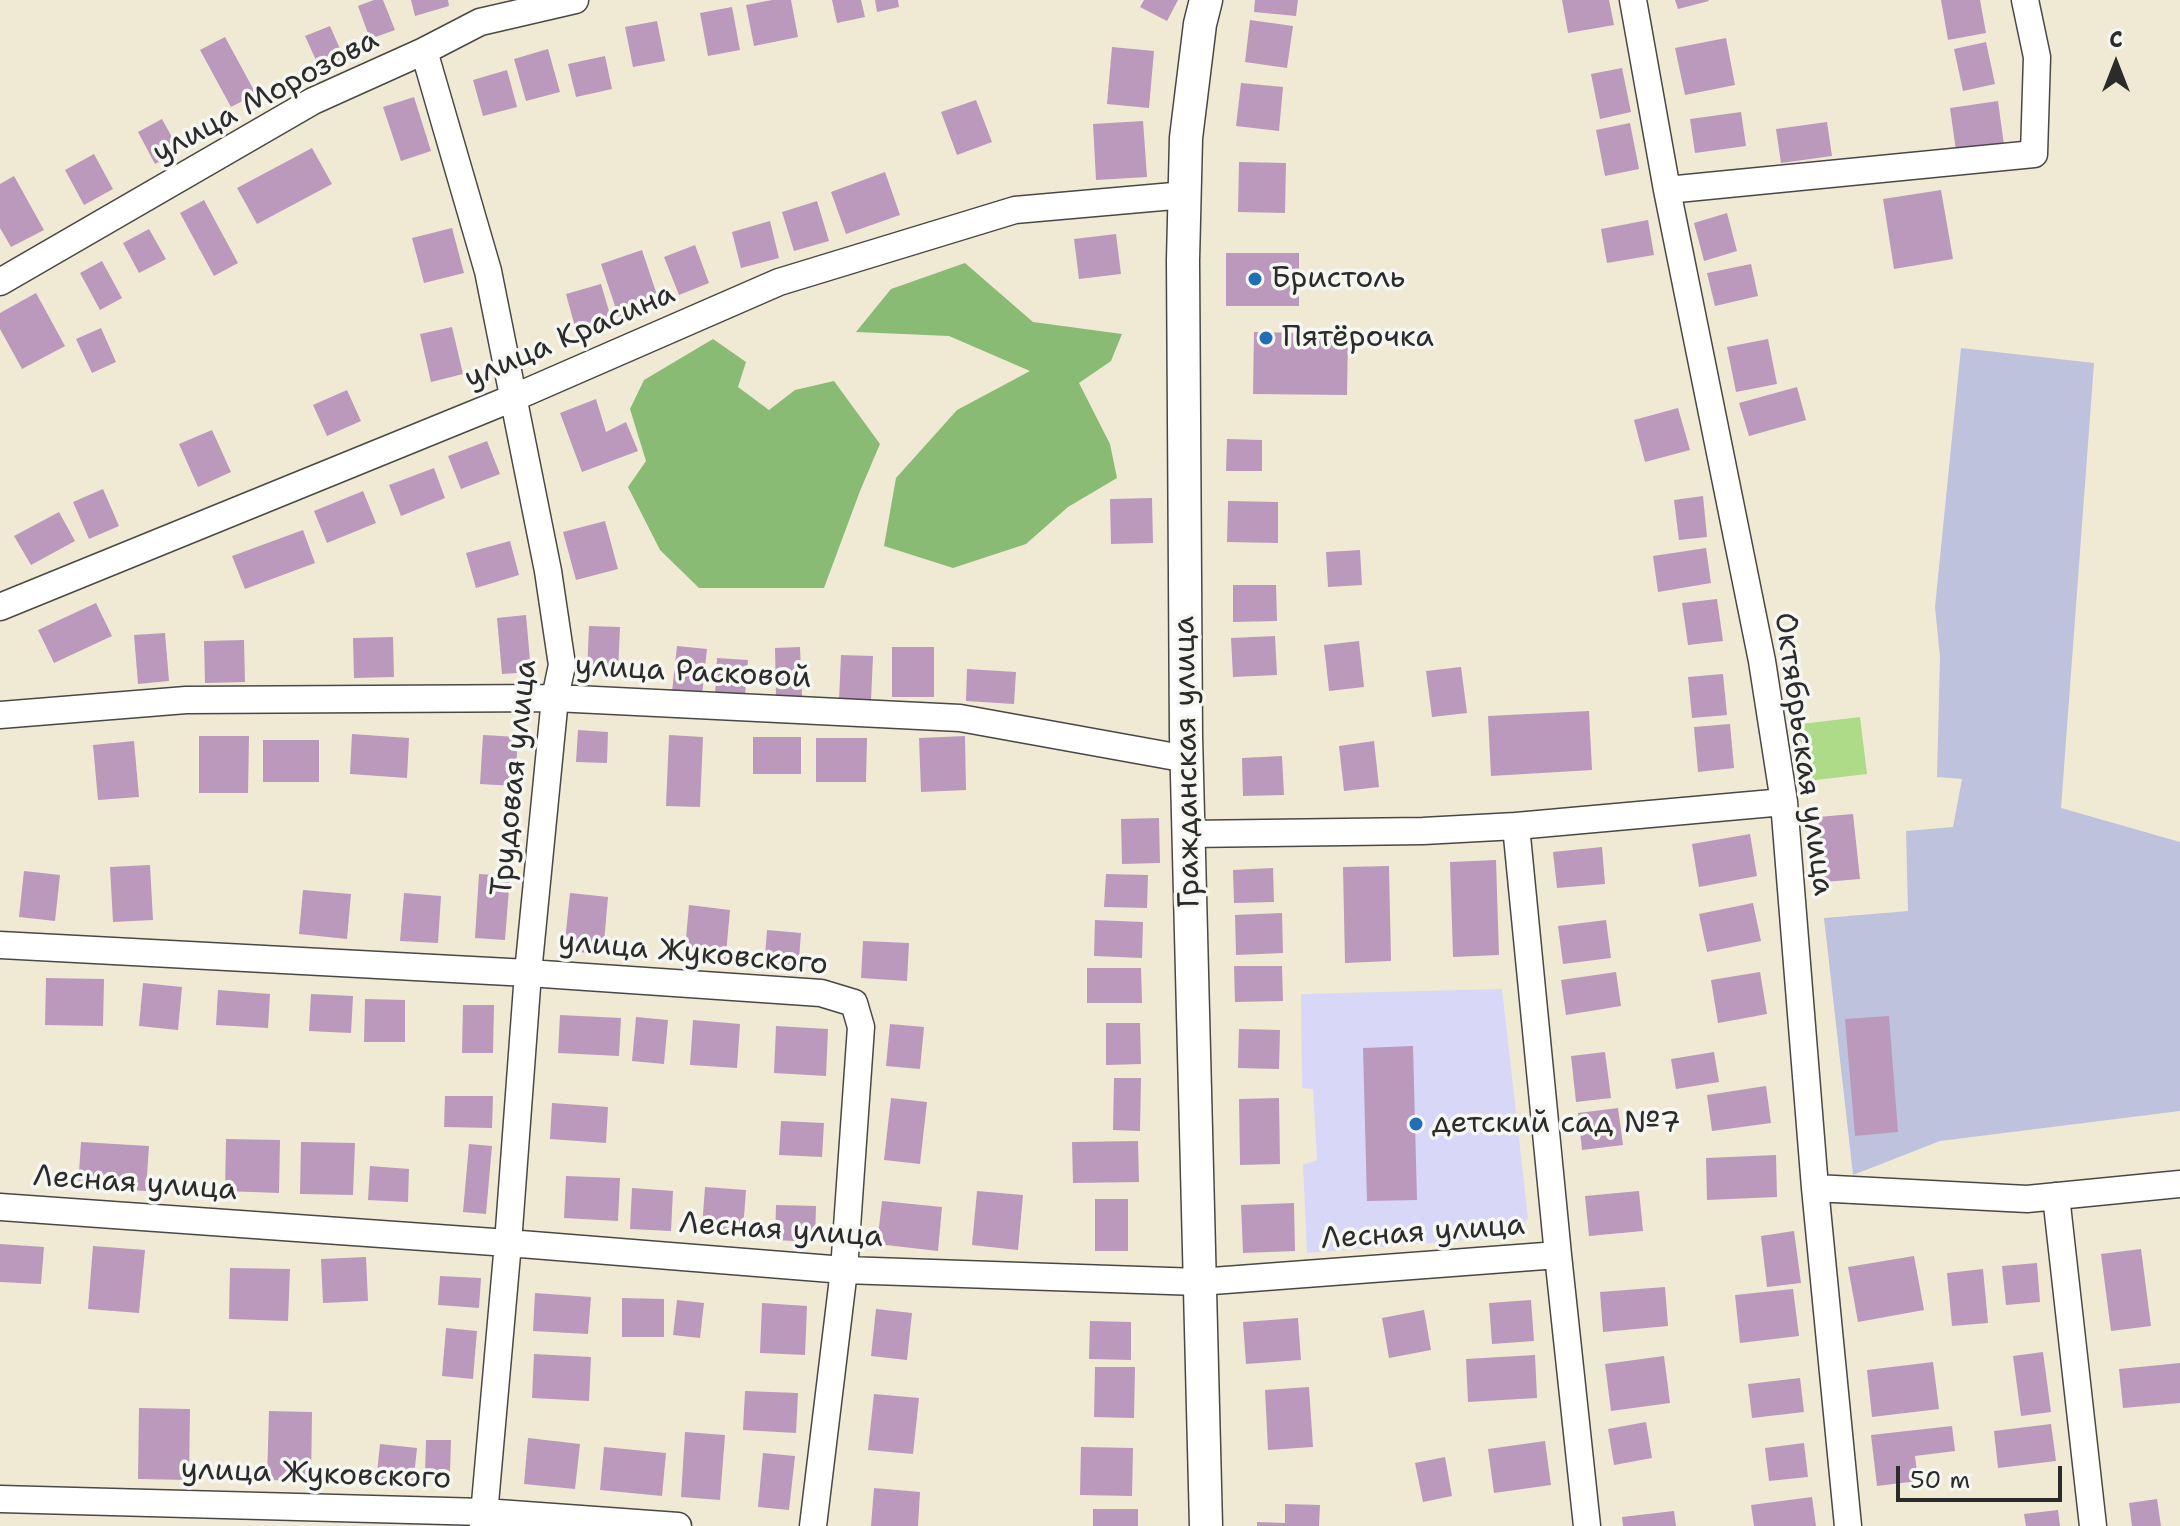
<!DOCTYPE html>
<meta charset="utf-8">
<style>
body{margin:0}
#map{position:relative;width:2180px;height:1526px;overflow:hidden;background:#f0ead5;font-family:"Shantell Sans",sans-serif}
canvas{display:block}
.north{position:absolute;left:2076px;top:24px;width:80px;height:80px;-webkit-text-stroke:6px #f6f6f2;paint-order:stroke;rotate:0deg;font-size:22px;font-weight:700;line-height:32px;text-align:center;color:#2b2b2b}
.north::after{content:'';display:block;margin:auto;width:28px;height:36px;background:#2b2b2b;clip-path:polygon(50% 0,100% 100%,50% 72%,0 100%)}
.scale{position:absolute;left:1896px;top:1466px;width:166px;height:36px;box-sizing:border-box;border:4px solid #2b2b2b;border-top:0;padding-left:10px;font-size:24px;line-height:28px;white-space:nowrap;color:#2b2b2b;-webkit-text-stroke:6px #f6f6f2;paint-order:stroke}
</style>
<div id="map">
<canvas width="2180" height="1526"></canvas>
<div class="north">С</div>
<div class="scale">50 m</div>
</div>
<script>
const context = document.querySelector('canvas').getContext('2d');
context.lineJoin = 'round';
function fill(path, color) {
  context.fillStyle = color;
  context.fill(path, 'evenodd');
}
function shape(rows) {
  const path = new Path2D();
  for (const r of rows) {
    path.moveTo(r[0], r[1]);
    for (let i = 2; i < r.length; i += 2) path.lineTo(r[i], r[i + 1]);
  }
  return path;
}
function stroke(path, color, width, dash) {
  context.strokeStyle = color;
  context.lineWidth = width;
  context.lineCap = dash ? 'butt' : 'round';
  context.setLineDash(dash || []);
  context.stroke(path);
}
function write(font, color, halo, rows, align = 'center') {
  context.font = font + ' "Shantell Sans",sans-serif';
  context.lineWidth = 7;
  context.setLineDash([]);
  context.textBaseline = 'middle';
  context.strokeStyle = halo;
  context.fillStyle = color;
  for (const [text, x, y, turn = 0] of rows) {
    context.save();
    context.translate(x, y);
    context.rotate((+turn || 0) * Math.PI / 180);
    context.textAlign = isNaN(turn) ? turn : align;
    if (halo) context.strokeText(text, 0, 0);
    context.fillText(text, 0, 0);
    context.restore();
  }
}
fill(shape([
 [1502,989,1528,1218,1516,1236,1307,1253,1303,1165,1317,1160,1313,1089,1302,1088,1301,994]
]), '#d8d7f8');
fill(shape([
 [1961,348,2094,363,2061,808,2180,842,2180,1111,1940,1141,1853,1175,1824,918,1908,911,1906,831,1953,827,1962,779,1937,777,1940,657,1935,607]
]), '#bfc2dd');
fill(shape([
 [1860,717,1867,774,1799,782,1793,725]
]), '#addb88');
fill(shape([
 [965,263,1033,322,1122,334,1111,361,1079,383,1110,444,1117,478,1068,507,1026,544,953,568,884,546,896,478,957,410,1030,371,949,336,856,332,891,289],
 [713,339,746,362,738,387,769,410,795,390,834,381,880,444,860,491,824,588,699,588,660,550,628,487,646,461,630,409,644,380]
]), '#8abb74');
fill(shape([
 [374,0,383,0,395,30,370,39,358,6],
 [411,0,448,0,449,6,415,16],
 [772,0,791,0,798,37,754,46,746,5],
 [832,0,861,0,865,17,837,23],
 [875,0,898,0,899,7,877,12],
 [1144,0,1178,0,1167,21,1140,7],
 [1255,0,1298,0,1296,16,1254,12],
 [1562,0,1609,0,1614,25,1568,33],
 [1675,0,1708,0,1709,1,1678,9],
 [1941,0,1980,0,1986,33,1948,40],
 [732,7,740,50,708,56,700,13],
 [1250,20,1293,26,1287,68,1245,62],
 [657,21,665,61,633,67,625,27],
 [330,26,344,58,320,69,305,36],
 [225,37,256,94,231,107,200,50],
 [1726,38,1735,85,1685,95,1675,48],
 [1986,42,1995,84,1963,91,1954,49],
 [1112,47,1154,51,1149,108,1107,104],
 [548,49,560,92,526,101,514,59],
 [605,56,612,89,576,97,568,64],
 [1622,68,1631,112,1600,119,1591,74],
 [507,70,517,107,483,116,473,80],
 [1241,83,1283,87,1279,131,1236,126],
 [414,97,431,151,401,161,383,107],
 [976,100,992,142,957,155,941,112],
 [1998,101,2004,145,1956,151,1950,108],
 [1741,112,1746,146,1695,153,1690,119],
 [162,119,179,150,155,164,138,132],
 [1143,121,1147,177,1096,180,1093,124],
 [1827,122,1832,156,1781,163,1776,129],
 [1630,123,1639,169,1605,176,1596,130],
 [312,148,332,184,257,224,237,188],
 [94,154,113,189,84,205,65,170],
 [1239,162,1286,163,1285,213,1238,212],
 [885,172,900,215,846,234,831,192],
 [14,176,44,230,11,247,0,228,0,184],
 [1941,190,1953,259,1894,269,1883,199],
 [204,200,238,263,214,276,180,213],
 [817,201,829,241,794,251,782,212],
 [1727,213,1737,251,1704,261,1694,223],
 [1648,220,1654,255,1607,263,1601,229],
 [770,221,779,258,741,268,732,232],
 [452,228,464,273,424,283,412,238],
 [149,229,166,259,139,273,123,243],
 [1116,234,1121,274,1079,279,1074,239],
 [695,245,709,283,679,295,664,257],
 [642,250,660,304,619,318,601,264],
 [1226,253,1299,253,1299,306,1226,306],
 [102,261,122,298,100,310,80,273],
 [1751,264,1758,296,1715,306,1707,273],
 [601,284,614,328,578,338,566,294],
 [36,293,65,346,22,369,0,329,0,313],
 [452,327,463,374,431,382,420,334],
 [101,328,116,362,92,373,76,339],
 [1254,332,1348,334,1347,395,1253,394],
 [1768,339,1777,384,1736,392,1727,347],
 [1797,387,1806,420,1749,436,1739,403],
 [347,390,361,421,327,436,313,405],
 [596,399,606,432,626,422,638,451,582,472,560,413],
 [1678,408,1690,450,1645,462,1634,420],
 [212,430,231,472,198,487,179,444],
 [1227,439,1262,440,1262,471,1226,471],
 [487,441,500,474,461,489,448,456],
 [434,468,445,498,401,516,389,485],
 [103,489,119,526,89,539,73,502],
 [363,491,376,523,327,543,314,511],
 [1703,496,1707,537,1679,540,1674,500],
 [1152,498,1153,543,1111,544,1110,499],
 [1228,501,1278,502,1278,543,1227,542],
 [59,512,75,541,31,565,14,536],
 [605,521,618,569,576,580,563,532],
 [303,530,315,563,245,589,232,556],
 [510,541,519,575,476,588,466,553],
 [1706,548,1711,583,1658,592,1653,556],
 [1360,550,1362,585,1328,587,1326,552],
 [1233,585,1276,585,1277,621,1233,622],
 [1717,599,1723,641,1688,645,1682,603],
 [96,603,112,636,54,663,38,630],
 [526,615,531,672,502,674,497,618],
 [589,626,620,627,618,673,587,672],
 [165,633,169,681,138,684,134,635],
 [1275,636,1277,675,1233,677,1231,638],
 [393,637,394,677,354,678,353,638],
 [244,640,245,682,205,683,204,641],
 [1359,641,1364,687,1329,691,1324,645],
 [677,646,707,649,702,695,672,692],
 [800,647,802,696,776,697,775,648],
 [892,647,934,647,934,697,892,697],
 [841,655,873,656,871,701,839,700],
 [717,658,748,660,745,696,715,694],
 [1461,667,1467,713,1432,717,1426,671],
 [967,669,1016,672,1014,704,966,701],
 [1723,674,1727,715,1692,718,1688,677],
 [1589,711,1592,770,1491,776,1488,716],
 [1730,724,1734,768,1698,772,1694,727],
 [578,730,608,732,607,763,576,762],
 [352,734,409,738,407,778,350,774],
 [483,735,518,737,515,786,480,784],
 [669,735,703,737,700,807,666,806],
 [199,736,249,736,248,793,199,793],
 [965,736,966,790,921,792,919,738],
 [753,737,801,737,801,774,753,774],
 [816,738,867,738,866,782,816,782],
 [263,740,319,740,319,782,263,782],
 [134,741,139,797,98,800,93,745],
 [1374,741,1379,787,1344,791,1339,746],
 [1282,756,1284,795,1243,796,1242,758],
 [1853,814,1860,879,1824,882,1818,817],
 [1159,818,1160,863,1122,864,1121,819],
 [1750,834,1757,876,1699,887,1692,844],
 [1602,847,1605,884,1557,888,1553,852],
 [1496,860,1499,955,1453,957,1450,862],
 [150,865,153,920,113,922,110,867],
 [1389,866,1391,961,1345,963,1343,867],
 [1273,868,1274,902,1234,903,1233,870],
 [24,871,60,875,55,921,19,917],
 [479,874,510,876,505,940,475,938],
 [1106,874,1148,875,1147,908,1104,907],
 [303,890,351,894,347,939,299,934],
 [404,893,441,896,438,943,400,941],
 [570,893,608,897,603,954,564,951],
 [1753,903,1761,941,1707,952,1699,914],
 [689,905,730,910,725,965,684,961],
 [1282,913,1283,953,1236,955,1235,915],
 [1095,920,1143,922,1142,958,1094,956],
 [1606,920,1611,958,1563,964,1558,926],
 [767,930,801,933,798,972,764,969],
 [863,941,909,943,907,981,861,978],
 [1234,966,1282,966,1283,1001,1235,1002],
 [1087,968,1141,968,1142,1003,1087,1003],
 [1616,972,1621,1006,1566,1015,1561,980],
 [1760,972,1767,1014,1718,1023,1711,980],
 [46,978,104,979,103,1026,45,1025],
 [143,983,182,987,178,1030,139,1026],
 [218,990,270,994,268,1028,216,1025],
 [311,994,353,996,351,1033,309,1031],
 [365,999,405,1000,405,1042,364,1042],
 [463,1005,494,1005,493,1053,462,1053],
 [560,1015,621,1018,619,1056,558,1053],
 [1889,1016,1898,1132,1855,1136,1845,1019],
 [636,1017,668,1020,664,1064,632,1061],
 [693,1020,740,1024,737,1068,690,1065],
 [1106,1023,1140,1023,1141,1064,1106,1065],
 [890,1024,924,1027,920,1069,886,1066],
 [776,1026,828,1029,826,1076,774,1073],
 [1239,1029,1280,1030,1279,1069,1238,1068],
 [1413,1046,1417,1200,1367,1201,1363,1048],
 [1605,1052,1611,1098,1576,1102,1571,1056],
 [1714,1052,1719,1082,1676,1089,1671,1059],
 [1114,1078,1141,1078,1140,1131,1113,1130],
 [1766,1086,1771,1123,1712,1131,1707,1095],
 [445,1096,493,1096,492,1128,444,1127],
 [891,1098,927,1102,920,1164,884,1160],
 [1279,1098,1280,1164,1240,1165,1239,1099],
 [552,1103,608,1107,606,1143,550,1139],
 [1618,1108,1623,1145,1582,1150,1578,1113],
 [781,1121,824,1123,822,1157,779,1155],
 [226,1139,280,1140,279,1193,225,1191],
 [1138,1141,1139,1182,1073,1183,1072,1142],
 [81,1142,149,1146,146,1191,78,1187],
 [301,1142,355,1143,353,1195,300,1194],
 [469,1144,492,1146,486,1214,463,1212],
 [1776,1155,1777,1197,1707,1200,1706,1158],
 [370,1166,409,1169,408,1202,368,1200],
 [566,1176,620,1178,618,1221,564,1218],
 [705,1187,746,1190,743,1230,702,1228],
 [632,1188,673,1191,671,1231,630,1229],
 [977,1191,1023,1195,1018,1250,972,1245],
 [1639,1191,1643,1231,1589,1236,1585,1196],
 [1095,1199,1128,1199,1128,1251,1095,1251],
 [882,1201,942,1207,938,1251,877,1244],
 [1294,1203,1295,1251,1243,1253,1241,1205],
 [776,1205,816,1206,815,1242,775,1240],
 [1794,1231,1801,1283,1767,1287,1761,1236],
 [0,1244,44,1247,41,1284,0,1282],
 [93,1246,145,1250,139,1313,88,1309],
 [2141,1249,2151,1326,2111,1331,2101,1254],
 [1914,1256,1924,1310,1858,1322,1848,1267],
 [366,1257,368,1301,323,1303,321,1259],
 [2037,1263,2040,1302,2006,1305,2002,1266],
 [230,1268,290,1269,288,1321,229,1319],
 [1983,1269,1988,1323,1952,1326,1947,1273],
 [440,1276,481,1278,479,1308,438,1305],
 [1665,1287,1668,1326,1603,1332,1600,1292],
 [1793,1289,1799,1336,1740,1343,1735,1295],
 [535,1293,591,1297,588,1334,533,1331],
 [622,1298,664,1299,664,1337,622,1337],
 [677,1300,704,1303,700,1338,673,1335],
 [1531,1300,1534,1341,1492,1344,1489,1303],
 [762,1303,807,1306,805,1355,760,1353],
 [876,1309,912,1313,907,1360,871,1356],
 [1424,1310,1431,1350,1389,1358,1382,1318],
 [1298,1318,1301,1360,1246,1364,1243,1322],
 [1090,1321,1131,1322,1131,1360,1089,1359],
 [446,1328,477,1331,473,1379,442,1376],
 [2043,1352,2051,1412,2021,1416,2013,1356],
 [534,1354,591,1357,589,1401,532,1398],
 [1535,1355,1537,1398,1468,1402,1466,1359],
 [1664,1356,1670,1403,1611,1411,1605,1364],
 [1933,1362,1939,1409,1872,1417,1867,1370],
 [2180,1363,2180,1403,2123,1408,2119,1369],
 [1095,1367,1135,1367,1134,1418,1094,1417],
 [1800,1378,1804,1412,1752,1418,1748,1384],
 [1309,1387,1313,1447,1268,1450,1265,1390],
 [745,1391,798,1393,796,1433,743,1430],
 [874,1394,919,1398,913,1454,868,1450],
 [139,1408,190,1409,189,1480,138,1479],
 [269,1411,312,1412,311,1481,267,1480],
 [1646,1422,1652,1458,1614,1465,1608,1429],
 [2051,1424,2056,1461,1998,1468,1994,1431],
 [1952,1426,1955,1451,1915,1456,1918,1481,1877,1486,1871,1435],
 [685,1432,725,1435,720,1500,681,1497],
 [528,1438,580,1444,575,1489,524,1484],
 [426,1440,451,1440,450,1474,425,1473],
 [1545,1441,1551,1485,1494,1493,1488,1449],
 [1804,1443,1808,1477,1769,1481,1765,1448],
 [380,1444,417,1448,413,1486,376,1483],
 [604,1447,666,1453,662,1496,600,1490],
 [1081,1447,1133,1448,1132,1496,1080,1495],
 [763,1453,795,1456,789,1510,758,1507],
 [1445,1457,1452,1496,1423,1502,1415,1463],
 [874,1488,920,1492,918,1526,871,1526],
 [1812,1497,1816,1526,1754,1526,1751,1505],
 [2157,1499,2161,1526,2132,1526,2129,1503],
 [1285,1504,1320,1505,1319,1526,1257,1526,1257,1522,1285,1523],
 [1093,1509,1138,1509,1138,1526,1093,1526],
 [2058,1510,2060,1526,2026,1526,2024,1514],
 [1674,1511,1676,1526,1623,1526,1622,1517]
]), '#ba99bd');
const minor = shape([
 [1633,0,1667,190,1762,661,1784,802,1815,1188,1848,1526],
 [424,51,488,271,548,571,562,665,555,698,528,973,508,1243,483,1526],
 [1667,190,2034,154,2037,57,2025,0],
 [0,282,313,101,424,51,480,22,575,0],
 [0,607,513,398,779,282,1015,210,1185,195],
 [0,715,186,700,555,698,960,718,1187,759],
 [1516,826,1558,1255,1587,1526],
 [1188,834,1423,831,1516,826,1784,802],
 [0,945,528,973,821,993,854,1003,861,1027,844,1270,813,1526],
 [1815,1188,2027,1199,2180,1184],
 [2056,1196,2093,1526],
 [0,1207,508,1243,844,1270,1199,1282,1558,1255],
 [0,1499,484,1512,678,1526]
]);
const tertiary = shape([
 [1206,1526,1186,736,1183,260,1186,138,1200,24,1206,0]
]);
stroke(minor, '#494844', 29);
stroke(tertiary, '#494844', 35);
stroke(minor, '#fff', 26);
stroke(tertiary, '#fff', 32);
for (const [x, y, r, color] of [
 [1255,279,8,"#1f6fb2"],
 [1266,338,8,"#1f6fb2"],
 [1416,1124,8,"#1f6fb2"]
]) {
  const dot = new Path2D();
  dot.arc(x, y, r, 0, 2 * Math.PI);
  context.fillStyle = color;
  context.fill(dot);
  stroke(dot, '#f6f6f2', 3);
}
write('30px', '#2b2b2b', '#f6f6f2', [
 ["улица Морозова",266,97,-28],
 ["улица Красина",570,337,-23],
 ["улица Расковой",693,673,3],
 ["Октябрьская улица",1803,754,82],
 ["Гражданская улица",1188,762,-91],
 ["Трудовая улица",515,778,-84],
 ["улица Жуковского",693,954,5],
 ["Лесная улица",135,1184,4],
 ["Лесная улица",781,1231,4],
 ["Лесная улица",1423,1233,-4],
 ["улица Жуковского",316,1475,2]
]);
write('30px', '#2b2b2b', '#f6f6f2', [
 ["Бристоль",1271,279],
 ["Пятёрочка",1282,338],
 ["детский сад №7",1432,1124]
], 'left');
</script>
